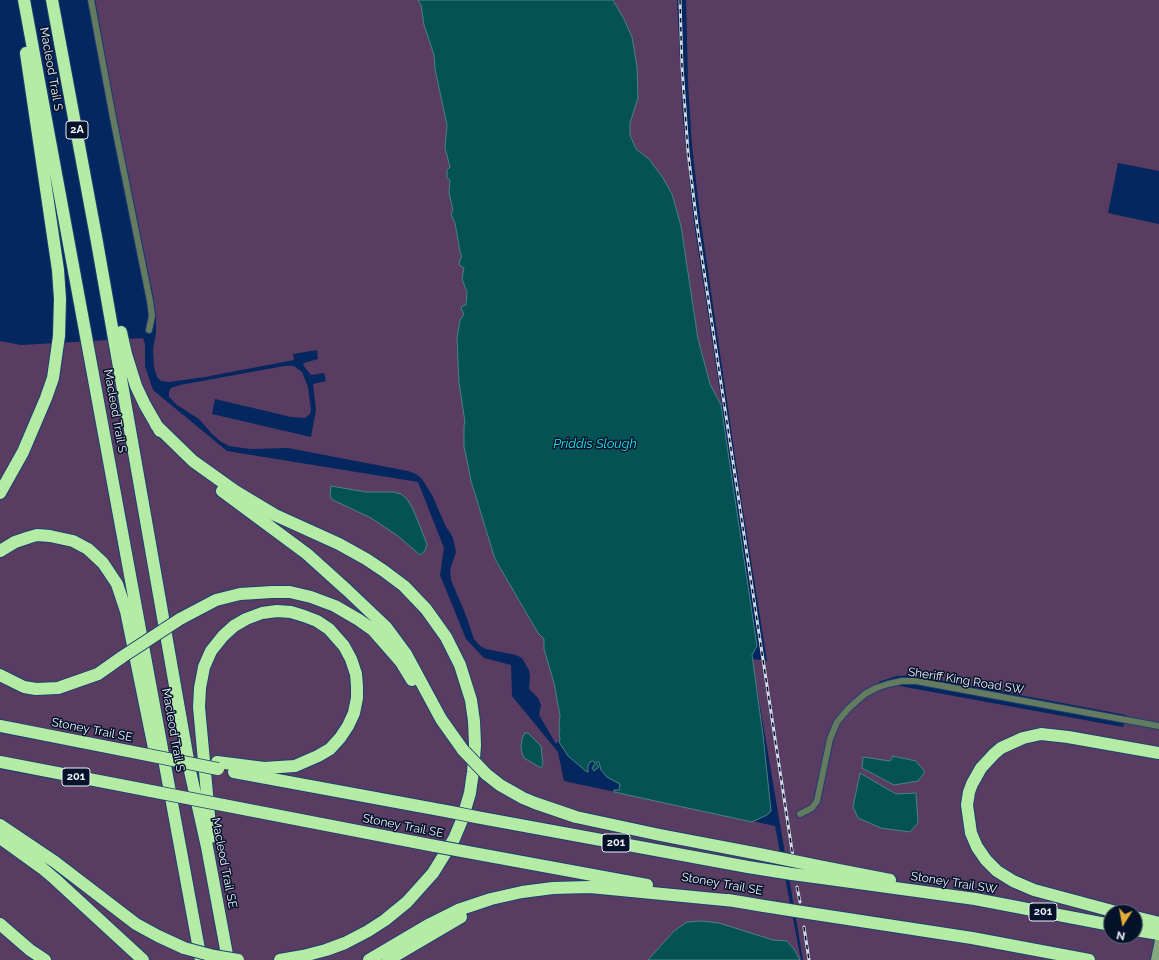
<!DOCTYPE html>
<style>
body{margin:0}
#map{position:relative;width:1159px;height:960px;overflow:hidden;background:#03275e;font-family:Raleway,sans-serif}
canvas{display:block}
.north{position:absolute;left:1103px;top:904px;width:40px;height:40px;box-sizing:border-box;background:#04122a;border:1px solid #626c7d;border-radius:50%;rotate:191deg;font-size:11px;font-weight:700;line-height:16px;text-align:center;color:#eef2f9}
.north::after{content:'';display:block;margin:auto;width:14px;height:18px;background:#e8ab37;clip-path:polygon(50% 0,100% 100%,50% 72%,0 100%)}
</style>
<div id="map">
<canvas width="1159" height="960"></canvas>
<div class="north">N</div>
</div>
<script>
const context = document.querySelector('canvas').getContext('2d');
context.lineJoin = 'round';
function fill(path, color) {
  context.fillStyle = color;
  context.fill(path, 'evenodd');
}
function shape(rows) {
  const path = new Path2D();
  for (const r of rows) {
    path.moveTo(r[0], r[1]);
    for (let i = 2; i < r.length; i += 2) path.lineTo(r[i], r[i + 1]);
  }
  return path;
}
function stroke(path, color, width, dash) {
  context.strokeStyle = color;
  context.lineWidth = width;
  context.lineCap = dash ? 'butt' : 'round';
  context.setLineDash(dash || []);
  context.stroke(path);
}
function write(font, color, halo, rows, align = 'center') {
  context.font = font + ' Raleway,sans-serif';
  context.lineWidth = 3;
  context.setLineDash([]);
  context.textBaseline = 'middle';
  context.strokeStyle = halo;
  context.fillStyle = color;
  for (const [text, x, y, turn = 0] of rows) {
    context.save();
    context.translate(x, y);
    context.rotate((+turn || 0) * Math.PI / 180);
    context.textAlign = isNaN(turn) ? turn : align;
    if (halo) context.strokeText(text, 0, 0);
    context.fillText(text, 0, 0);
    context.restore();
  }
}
fill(shape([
 [95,0,418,0,421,5,424,25,434,55,435,69,447,125,445,148,450,167,449,193,453,210,451,214,455,223,460,252,462,257,464,268,462,279,467,292,459,357,459,383,465,422,464,426,464,446,471,481,495,559,538,633,544,639,544,649,554,683,560,715,559,725,561,728,559,732,560,739,556,744,539,715,541,705,538,698,529,689,530,676,529,670,522,658,516,655,486,649,480,646,474,639,465,613,451,580,450,570,456,552,453,538,449,531,448,530,446,527,432,495,422,479,416,474,408,471,288,448,250,449,229,446,220,441,212,434,199,419,177,405,169,397,169,392,171,388,180,385,284,366,294,366,302,372,308,387,311,410,310,414,305,418,291,417,215,399,212,414,311,437,316,410,313,384,326,381,324,373,311,375,303,365,304,363,318,359,317,350,293,354,294,360,205,377,169,382,161,381,157,377,154,367,153,349,156,333,156,316,153,295,119,130],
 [613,0,677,0,683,120,694,223,722,405,721,405,710,384,698,339,681,226,672,194,663,178,649,160,636,149,630,135,629,123,638,98,632,37,624,19],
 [686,0,1159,0,1159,171,1118,163,1108,213,1159,224,1159,960,803,960,752,659,767,661,742,504,700,216,692,146,688,83],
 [912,675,940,680,1126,715,1123,727,878,682,897,676],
 [1111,912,1135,912,1135,936,1111,936],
 [143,338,145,344,145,366,153,390,227,451,418,482,444,548,440,575,466,639,484,658,511,665,512,696,558,752,564,781,775,826,801,960,0,960,0,341,21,345]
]), '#593c61');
const water = shape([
 [418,0,613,0,624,19,632,37,637,67,638,98,630,123,630,135,636,149,649,159,663,178,672,194,681,226,698,339,710,384,721,405,757,646,752,655,763,735,771,811,767,815,752,822,614,792,614,790,619,790,620,784,607,777,601,770,599,762,597,762,596,763,599,767,594,771,592,768,595,763,593,761,590,762,588,766,588,772,587,772,568,756,559,742,560,739,559,732,560,728,559,725,560,715,554,683,544,649,544,639,538,633,495,559,471,481,464,446,464,426,465,422,459,383,457,338,460,320,464,314,461,309,462,306,466,305,467,292,462,279,464,268,459,265,460,259,462,257,460,252,455,223,451,214,453,210,449,193,450,180,447,178,447,170,450,167,445,148,447,125,435,69,434,55,424,25,421,5,418,0],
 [331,486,366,492,394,492,401,494,407,499,413,509,427,544,425,551,420,555,398,536,371,518,333,500,330,496,331,486],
 [525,733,528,733,541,746,543,764,541,768,524,758,522,753,521,747,522,739,525,733],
 [893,756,916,761,925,772,918,781,894,785,862,768,863,757,890,761,893,756],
 [860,773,896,794,916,793,918,823,910,832,881,828,858,818,853,807,860,773],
 [702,921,719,923,773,940,787,941,794,949,800,960,648,960,674,931,687,922,702,921]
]);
fill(water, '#055255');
stroke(water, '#4b8286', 1);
const minor = shape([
 [91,0,114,123,150,301,152,316,149,330],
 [800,814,812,808,817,801,830,739,837,722,849,708,865,694,876,688,888,684,902,681,916,681,1159,726]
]);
const secondary = shape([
 [1155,960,1159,940]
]);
const motorway = shape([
 [24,0,201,960],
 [52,0,97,242,190,771,207,847,228,960],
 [121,332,126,354,136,386,145,405,160,431],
 [156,425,193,461,235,491,275,515,339,544,366,559,384,571,404,586,426,609,446,637,460,665,471,700,474,721,475,745,473,772,470,793,462,820,454,839,433,873,407,902,385,920,368,931,345,943,326,950,303,956,280,960],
 [222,491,307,554,347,590,386,627,406,654,441,719,463,750],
 [0,493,23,452,46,398,53,378,59,336,60,299,58,270,26,53],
 [0,551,15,542,30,537,37,535,50,536,73,541,88,549,103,563,117,584,126,611,155,753],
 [180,619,216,600,240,594,272,592,290,592,311,597,335,606,359,620,373,630,401,662,412,680],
 [0,675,24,687,36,689,58,688,98,674,122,657],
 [0,726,143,754],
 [0,762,151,791],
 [234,772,451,812],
 [486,774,500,785,523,798,535,803,576,817,660,835,759,854],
 [223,805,435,846],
 [476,817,748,867,792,874],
 [0,825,55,862,136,924,158,936,184,948],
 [211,837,199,707,200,688,204,667,211,651,223,636,234,626,246,619,262,613,277,611,291,612,304,616,317,621,329,629,344,646,351,659,356,674,357,686,357,698,354,713,348,726,340,738,330,749,318,756,295,766,264,768,217,762],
 [0,838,42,868,55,879,143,960],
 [462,851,647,885],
 [823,867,890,880],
 [822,878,975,899,1111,925],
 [728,900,764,906],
 [802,912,972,938,1089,960],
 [1116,912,1034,890,1013,881,997,871,986,860,977,847,971,833,967,805,969,792,972,784,981,768,994,754,1001,748,1023,738,1041,734,1068,737,1159,753],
 [1135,917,1159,923],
 [0,924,30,950,45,960],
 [1135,930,1159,934],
 [369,960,430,924,458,910,491,899,522,892,553,888,590,887,735,901],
 [388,960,461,917]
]);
stroke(minor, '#1f3f71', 8);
stroke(secondary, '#1f3f71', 10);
stroke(motorway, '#1f3f71', 14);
stroke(minor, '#657b5f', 6);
stroke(secondary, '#85a97c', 8);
stroke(motorway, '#b5eca5', 12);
const rail = shape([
 [680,0,682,67,688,152,697,225,793,857],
 [797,887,800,902],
 [804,927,809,960]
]);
stroke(rail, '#d1d9e6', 3);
stroke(rail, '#04122a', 1.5, [4.5]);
const motorwayBridge = shape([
 [122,657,180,619],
 [463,750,486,774],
 [143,754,218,769],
 [151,791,223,805],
 [451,812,476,817],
 [435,846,462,851],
 [759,854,823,867],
 [792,874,822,878],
 [764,906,802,912],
 [184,948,214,956,238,960]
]);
stroke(motorwayBridge, '#1f3f71', 14, []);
stroke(motorwayBridge, '#b5eca5', 12);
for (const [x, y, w] of [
 [77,130,22],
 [76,777,28],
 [616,843,28],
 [1043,912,28]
]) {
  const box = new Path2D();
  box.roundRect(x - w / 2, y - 9, w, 18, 3);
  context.fillStyle = '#04122a';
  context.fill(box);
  stroke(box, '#eef2f9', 1);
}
write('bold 11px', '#eef2f9', null, [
 ["2A",77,130],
 ["201",76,777],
 ["201",616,843],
 ["201",1043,912]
]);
write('12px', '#eef2f9', '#04122a', [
 ["Macleod Trail S",51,69,80],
 ["Macleod Trail S",115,411,80],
 ["Sheriff King Road SW",966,681,9],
 ["Stoney Trail SE",92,730,11],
 ["Macleod Trail S",173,730,80],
 ["Stoney Trail SE",403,826,11],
 ["Macleod Trail SE",224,863,79],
 ["Stoney Trail SW",954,883,9],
 ["Stoney Trail SE",722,884,10]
]);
write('italic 13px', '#20e8ef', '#04122a', [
 ["Priddis Slough",595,444]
]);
</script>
